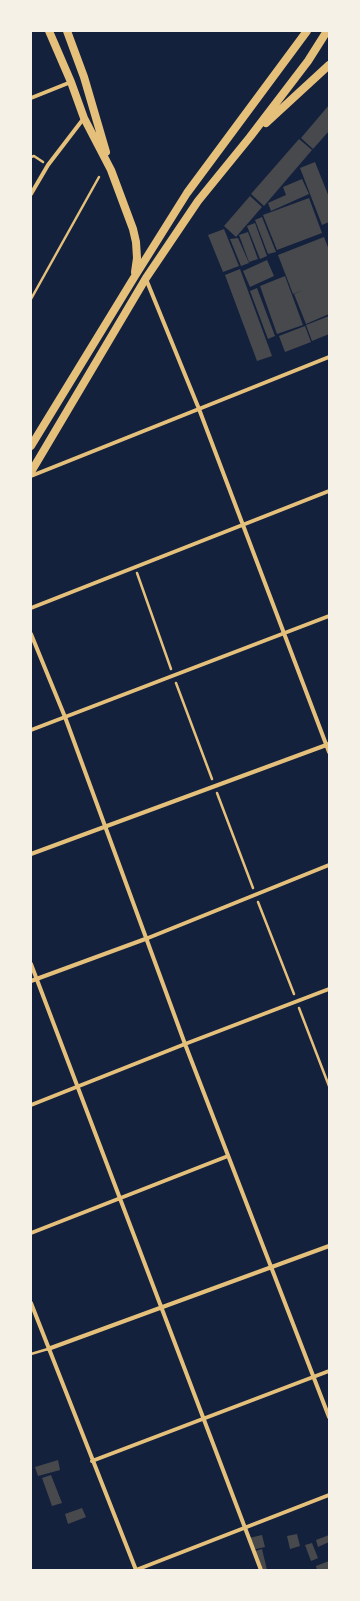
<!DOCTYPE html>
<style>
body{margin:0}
#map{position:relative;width:360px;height:1601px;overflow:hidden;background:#14213d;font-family:Ubuntu,sans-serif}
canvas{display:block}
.frame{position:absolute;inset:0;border:32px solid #f6f1e7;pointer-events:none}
</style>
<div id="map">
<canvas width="360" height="1601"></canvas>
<div class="frame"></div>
</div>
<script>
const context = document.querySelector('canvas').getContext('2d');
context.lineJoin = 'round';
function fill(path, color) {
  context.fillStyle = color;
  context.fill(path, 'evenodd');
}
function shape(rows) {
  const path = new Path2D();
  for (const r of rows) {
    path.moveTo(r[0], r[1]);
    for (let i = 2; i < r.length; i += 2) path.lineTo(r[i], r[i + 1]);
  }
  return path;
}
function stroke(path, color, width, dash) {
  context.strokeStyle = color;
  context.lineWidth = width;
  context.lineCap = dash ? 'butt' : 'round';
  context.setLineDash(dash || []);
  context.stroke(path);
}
fill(shape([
 [329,105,329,131,313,149,301,138],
 [299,139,312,150,264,206,251,194],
 [315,162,329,197,329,222,322,225,300,168],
 [302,179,309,194,271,211,268,203,286,195,283,187],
 [250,196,262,207,236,237,224,226],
 [309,198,322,233,277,250,263,215],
 [262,217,276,252,268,254,255,220],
 [255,223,267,256,260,259,247,226],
 [224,229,239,266,223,272,208,235],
 [248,232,258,259,249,262,239,235],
 [324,237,329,250,329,314,306,324,294,294,303,290,293,294,278,255],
 [238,238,249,263,241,266,230,239],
 [267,260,274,276,250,287,243,271],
 [240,269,272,356,257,361,225,275],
 [285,276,303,325,277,334,260,286],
 [257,288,275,336,268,339,250,291],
 [329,316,329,334,312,341,306,325],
 [305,326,311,342,285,352,279,336],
 [58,1460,60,1470,38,1476,35,1467],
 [51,1475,62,1503,52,1506,42,1478],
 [82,1508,86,1517,68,1524,65,1514],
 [297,1534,300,1546,290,1549,287,1536],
 [262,1535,265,1547,252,1550,249,1538],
 [329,1535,329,1542,318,1547,316,1540],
 [312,1543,318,1558,311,1561,305,1545],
 [262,1549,267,1570,259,1570,255,1551],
 [329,1561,329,1570,317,1570,316,1566]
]), '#48494c');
stroke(shape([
 [31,157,34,156,43,162],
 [31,299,99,177],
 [137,573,171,669],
 [176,683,212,779],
 [217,793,253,888],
 [258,902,294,994],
 [299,1008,329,1086]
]), '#e5c07b', 2.5);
stroke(shape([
 [31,1354,48,1349]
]), '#e5c07b', 2.5);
stroke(shape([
 [31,98,71,82],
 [31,194,48,165,84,118],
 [146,279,199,409,329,752],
 [31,476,329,357],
 [31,608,329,491],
 [31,634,65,717,185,1044,329,1417],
 [31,730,329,616],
 [31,854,329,744],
 [31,964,261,1570],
 [31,981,148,938,329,865],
 [31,1105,185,1044,329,989],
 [31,1233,228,1156],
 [31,1303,136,1570],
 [48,1349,329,1246],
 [92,1461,329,1371],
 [136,1570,329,1495]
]), '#e5c07b', 4);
stroke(shape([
 [49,31,71,82,84,118,111,170,133,229,136,242,137,258,135,272],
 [67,31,84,77,106,152],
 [266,123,329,65],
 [31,446,135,276,187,193,307,31],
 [31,472,146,278,198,201,250,137,308,61,327,31]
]), '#e5c07b', 8);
</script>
